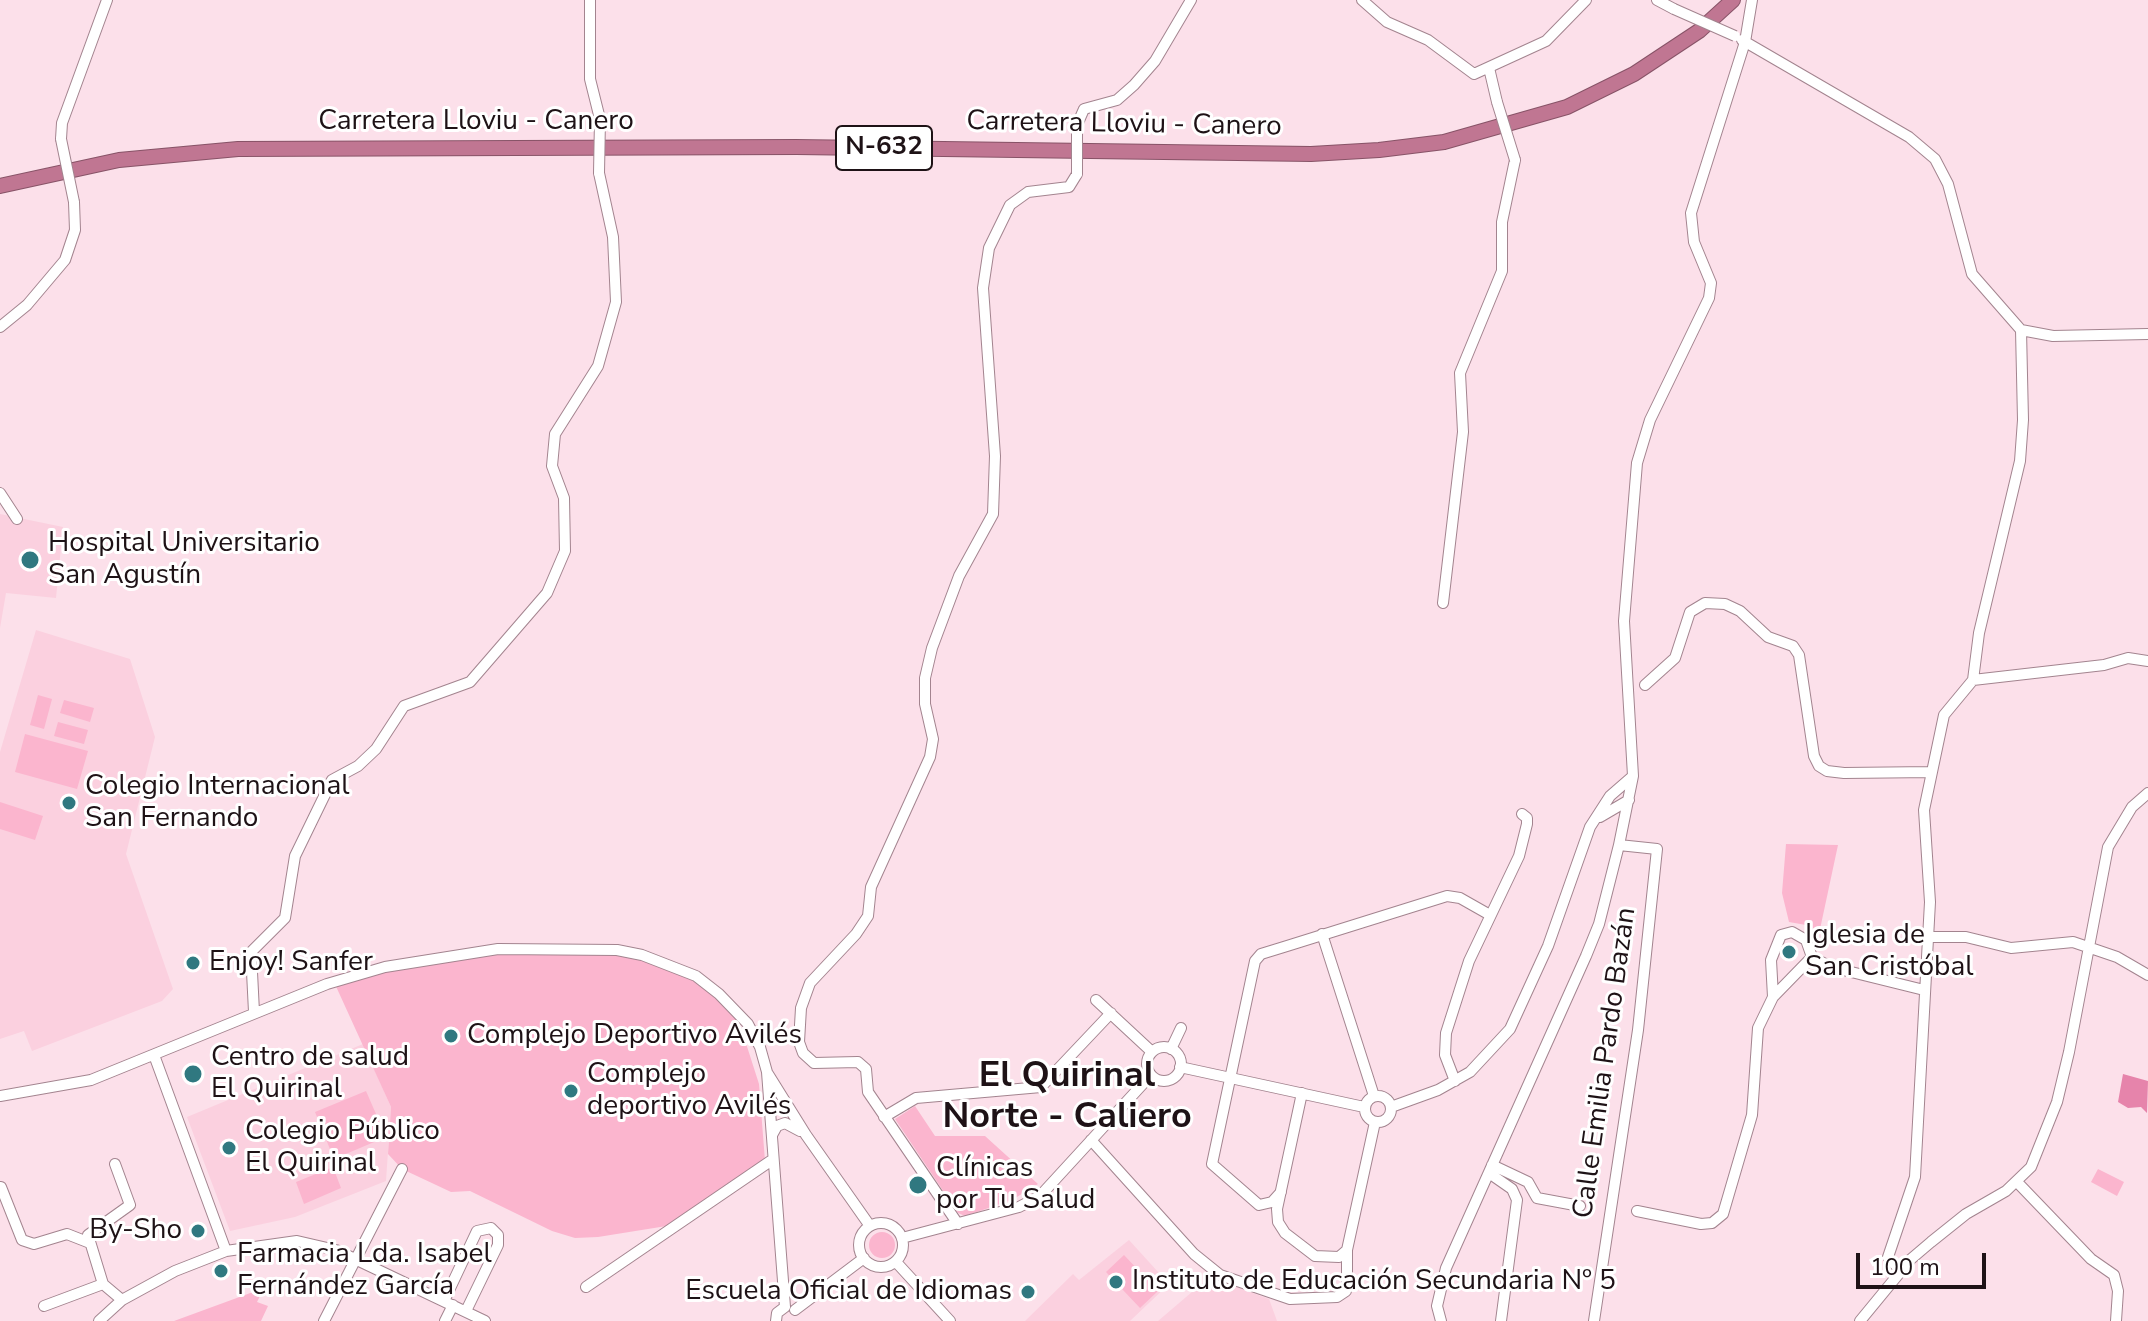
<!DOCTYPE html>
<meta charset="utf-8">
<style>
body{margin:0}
#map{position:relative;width:2148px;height:1321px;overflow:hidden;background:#fce0ea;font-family:"Nunito Sans",sans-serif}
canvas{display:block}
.scale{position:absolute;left:1856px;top:1253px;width:130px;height:36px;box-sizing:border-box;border:4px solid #1e1216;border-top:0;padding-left:10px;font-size:24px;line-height:28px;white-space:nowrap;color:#1e1216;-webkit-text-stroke:6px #fff;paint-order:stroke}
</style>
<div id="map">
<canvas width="2148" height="1321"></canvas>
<div class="scale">100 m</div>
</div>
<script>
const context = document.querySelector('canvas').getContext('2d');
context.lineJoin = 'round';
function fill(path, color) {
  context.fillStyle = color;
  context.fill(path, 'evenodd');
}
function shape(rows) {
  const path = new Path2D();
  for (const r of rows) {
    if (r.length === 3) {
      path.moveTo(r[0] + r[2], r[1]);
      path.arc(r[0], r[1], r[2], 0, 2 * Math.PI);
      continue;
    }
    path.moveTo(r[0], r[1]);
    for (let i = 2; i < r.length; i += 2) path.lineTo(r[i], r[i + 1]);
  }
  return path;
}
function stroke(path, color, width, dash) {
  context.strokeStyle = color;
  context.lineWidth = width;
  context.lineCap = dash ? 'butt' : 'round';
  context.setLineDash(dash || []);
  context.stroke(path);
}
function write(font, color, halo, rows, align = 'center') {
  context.font = font + ' "Nunito Sans",sans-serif';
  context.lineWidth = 6;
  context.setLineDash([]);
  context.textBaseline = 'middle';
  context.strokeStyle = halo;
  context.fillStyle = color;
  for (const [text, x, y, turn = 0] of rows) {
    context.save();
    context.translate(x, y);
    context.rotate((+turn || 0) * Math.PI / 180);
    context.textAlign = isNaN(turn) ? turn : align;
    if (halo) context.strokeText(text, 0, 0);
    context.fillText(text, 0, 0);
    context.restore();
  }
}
fill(shape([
 [0,514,63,527,56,598,6,593,0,628],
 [36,630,130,659,155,737,126,854,173,989,162,1001,32,1051,24,1031,0,1039,0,752],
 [363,1044,391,1107,386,1181,295,1217,230,1231,187,1117],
 [1129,1240,1169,1284,1130,1321,1025,1321,1073,1274,1079,1280],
 [1215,1279,1269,1299,1277,1321,1158,1321,1206,1280]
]), '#fbd0df');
fill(shape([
 [38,695,52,699,44,729,30,725],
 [64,700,94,708,90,722,60,713],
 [58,722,88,730,84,744,54,736],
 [25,734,88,751,77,789,15,772],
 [0,802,43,816,35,840,0,829],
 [1786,844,1838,845,1816,948,1806,925,1789,922,1782,893],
 [617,950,671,965,735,1009,759,1084,765,1161,679,1224,598,1237,575,1238,552,1231,470,1191,451,1192,402,1169,388,1154,391,1107,334,982,445,955],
 [366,1091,386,1137,334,1159,315,1112],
 [915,1106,935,1136,985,1136,1038,1184,1012,1200,965,1216,958,1213,895,1119],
 [333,1167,341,1188,304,1204,296,1182],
 [2098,1169,2124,1182,2117,1196,2091,1182],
 [882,1245,13],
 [1124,1255,1158,1291,1140,1308,1106,1272],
 [264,1288,257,1302,268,1306,261,1321,174,1321]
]), '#fbb5ce');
fill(shape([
 [2123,1074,2148,1081,2147,1113,2141,1107,2128,1108,2118,1102]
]), '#e684ab');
const minor = shape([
 [590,0,590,79,600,119],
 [1362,0,1387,22,1428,40,1474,74,1546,41,1586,0],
 [1657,0,1674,9],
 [1742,40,1909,137,1935,159,1948,184,1972,274,2021,330,2053,336,2148,334],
 [1489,68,1497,102],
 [1077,125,1084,109,1117,100,1134,85,1155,61,1191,0],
 [61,139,62,123,107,0],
 [0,327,27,305,65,260,75,230,74,202],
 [0,493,17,519],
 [1443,603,1463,432,1460,373,1502,271,1502,222,1515,160],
 [1973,680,2104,665,2128,658,2148,661],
 [1645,685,1675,658,1690,612,1705,603,1725,604,1740,611,1768,637,1793,646,1799,655,1814,756,1819,766,1827,771,1844,773,1932,772],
 [1600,817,1629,800],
 [1322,934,1374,1096],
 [1929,937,1966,937,2011,948,2073,942,2117,957,2148,975],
 [1773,997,1812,957],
 [1096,1000,1152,1052],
 [254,1012,251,952,285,918,295,856,332,780,358,766,376,749,404,706,470,682,547,593,565,551,564,498,552,466,555,434,598,366,616,302,613,237,599,173],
 [1164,1064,17],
 [1171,1049,1181,1028],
 [154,1055,226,1251],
 [1180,1067,1364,1107],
 [768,1074,806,1135,870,1226],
 [1455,1081,1445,1055,1446,1033,1469,961,1519,856,1527,824,1527,818,1522,814],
 [1302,1093,1277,1209,1278,1222,1285,1233,1315,1256,1339,1257,1347,1250,1375,1122],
 [1378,1109,13],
 [0,1096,91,1080,327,984,385,967,498,949,617,950,642,955,696,976,719,994,748,1024,760,1047,767,1072,785,1307],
 [1391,1107,1438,1090,1470,1072,1510,1029,1548,946,1590,827,1610,796,1633,776],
 [884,1117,916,1098,1041,1087,1111,1013],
 [772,1135,777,1126,785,1123,800,1131],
 [1091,1140,1194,1254,1220,1275,1290,1299,1337,1297,1346,1291,1347,1284,1347,1250],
 [1492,1165,1528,1182,1537,1198,1580,1206],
 [1489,1173,1512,1189,1517,1200,1501,1321],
 [2017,1182,2091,1259,2114,1275,2118,1291,2116,1321],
 [1,1187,22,1240,34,1244,67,1234,90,1243],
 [1281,1192,1272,1202,1259,1205,1212,1164,1255,961,1261,954,1287,946,1447,896,1460,898,1490,915],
 [1637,1211,1701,1224,1712,1223,1723,1214,1752,1115,1758,1028,1773,997,1771,960,1781,935,1792,932,1806,940,1812,957,1831,967,1924,990],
 [881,1245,22],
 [958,1224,868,1092,866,1069,858,1062,814,1063,803,1053,799,1042,801,1008,810,983,856,934,868,916,871,887,930,757,933,739,925,704,925,678,932,648,959,576,993,514,995,456,983,288,989,248,1010,205,1028,192,1069,187,1077,174],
 [902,1238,1019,1207,1040,1196,1151,1075],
 [896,1262,950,1321],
 [1901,1271,1888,1257,1915,1177,1930,902,1924,810,1944,715,1973,680,1979,633,2020,461,2023,420,2021,330],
 [103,1284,88,1235,130,1205,115,1164],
 [586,1287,772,1160],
 [444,1301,477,1231,491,1228,498,1235,498,1245,466,1311],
 [44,1306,103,1284,122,1300],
 [795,1310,864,1258],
 [99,1321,122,1300,175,1271,226,1251,297,1241,336,1250,485,1321],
 [324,1321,402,1169],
 [445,1321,453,1305],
 [776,1321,777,1313,785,1307],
 [1441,1321,1437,1306,1446,1268,1586,956,1599,924,1619,845,1633,776,1624,621,1637,463,1650,420,1709,298,1711,283,1694,242,1691,213,1745,42,1752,0],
 [1594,1321,1638,1030,1657,849,1619,845],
 [1860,1321,1911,1259,1931,1242,1966,1214,2006,1191,2031,1167,2057,1102,2069,1052,2108,847,2132,807,2148,793]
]);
const highway = shape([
 [0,186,119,160,238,149,796,147,1311,154,1379,150,1444,142,1567,107,1634,74,1699,31,1733,0]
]);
stroke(minor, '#a3848f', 12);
stroke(highway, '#875367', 16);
stroke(minor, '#fff', 10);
stroke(highway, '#c07692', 14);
const minorBridge = shape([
 [1674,9,1735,36],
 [1497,102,1515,160],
 [61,139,74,202],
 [599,173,600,119],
 [1077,174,1077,125]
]);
stroke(minorBridge, '#a3848f', 12, []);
stroke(minorBridge, '#fff', 10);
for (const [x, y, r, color] of [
 [30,560,10,"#307880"],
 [69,803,8,"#307880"],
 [1789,952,8,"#307880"],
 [193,963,8,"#307880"],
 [451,1036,8,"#307880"],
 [193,1074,10,"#307880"],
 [571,1091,8,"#307880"],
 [229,1148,8,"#307880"],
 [918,1185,10,"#307880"],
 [198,1231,8,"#307880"],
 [221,1271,8,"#307880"],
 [1116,1282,8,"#307880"],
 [1028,1292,8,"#307880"]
]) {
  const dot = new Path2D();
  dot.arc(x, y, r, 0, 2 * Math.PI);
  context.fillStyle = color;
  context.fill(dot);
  stroke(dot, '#fff', 3);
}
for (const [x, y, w] of [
 [884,148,96]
]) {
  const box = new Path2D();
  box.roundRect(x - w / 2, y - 22, w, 44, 6);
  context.fillStyle = '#fff';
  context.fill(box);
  stroke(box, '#1e1216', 2);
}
write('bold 26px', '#1e1216', null, [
 ["N-632",884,148]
]);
write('28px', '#1e1216', '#fff', [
 ["Carretera Lloviu - Canero",476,122],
 ["Carretera Lloviu - Canero",1124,125,1],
 ["Calle Emilia Pardo Bazán",1606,1063,-82]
]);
write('28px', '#1e1216', '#fff', [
 ["Hospital Universitario",48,544],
 ["San Agustín",48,576],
 ["Colegio Internacional",85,787],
 ["San Fernando",85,819],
 ["Iglesia de",1805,936],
 ["San Cristóbal",1805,968],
 ["Enjoy! Sanfer",209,963],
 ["Complejo Deportivo Avilés",467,1036],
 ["Centro de salud",211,1058],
 ["El Quirinal",211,1090],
 ["Complejo",587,1075],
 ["deportivo Avilés",587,1107],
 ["Colegio Público",245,1132],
 ["El Quirinal",245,1164],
 ["Clínicas",936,1169],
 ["por Tu Salud",936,1201],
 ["By-Sho",182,1231,"right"],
 ["Farmacia Lda. Isabel",237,1255],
 ["Fernández García",237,1287],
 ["Instituto de Educación Secundaria Nº 5",1132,1282],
 ["Escuela Oficial de Idiomas",1012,1292,"right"]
], 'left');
write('bold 36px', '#1e1216', '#fff', [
 ["El Quirinal",1067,1077],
 ["Norte - Caliero",1067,1118]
]);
</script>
